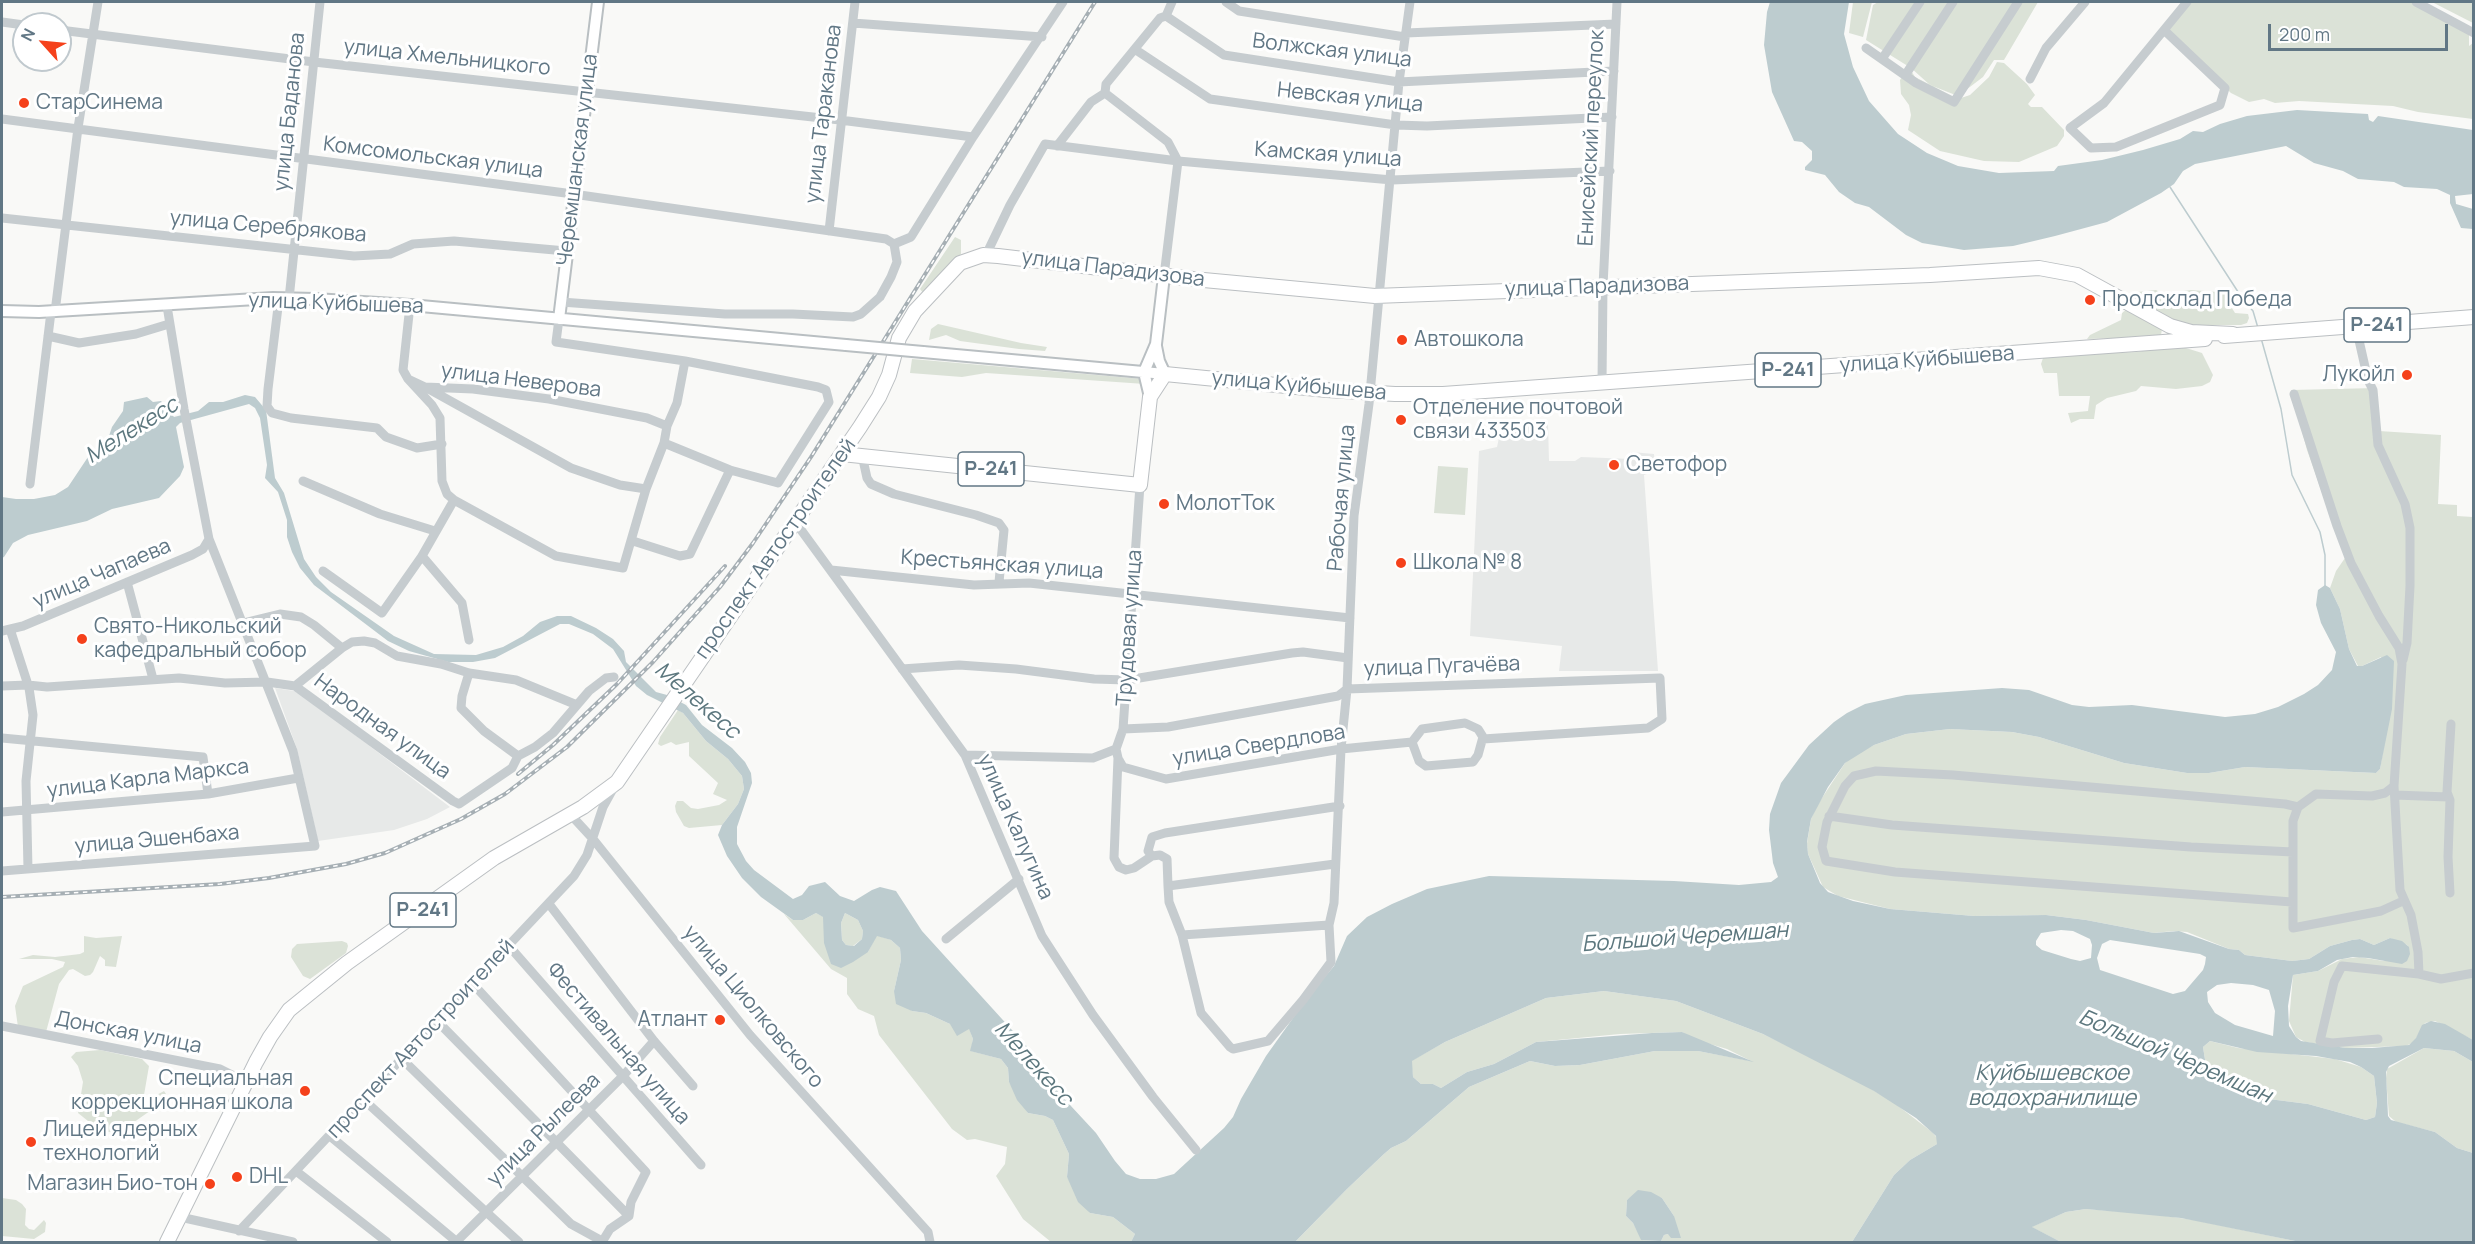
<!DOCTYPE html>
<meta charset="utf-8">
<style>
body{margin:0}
#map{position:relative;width:2475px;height:1244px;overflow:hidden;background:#f9f9f7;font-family:Manrope,sans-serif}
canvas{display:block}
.frame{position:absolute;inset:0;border:3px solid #617785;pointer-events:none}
.north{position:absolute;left:12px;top:12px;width:60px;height:60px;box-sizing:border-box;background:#fff;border:2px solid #c0c9ce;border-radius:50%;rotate:297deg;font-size:16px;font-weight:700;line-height:24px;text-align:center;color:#617785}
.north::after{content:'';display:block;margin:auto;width:21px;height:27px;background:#f5411b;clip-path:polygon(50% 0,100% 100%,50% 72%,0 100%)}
.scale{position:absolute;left:2268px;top:24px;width:180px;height:27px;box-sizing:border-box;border:3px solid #617785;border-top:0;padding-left:8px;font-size:18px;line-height:21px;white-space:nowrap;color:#617785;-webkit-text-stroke:4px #fff;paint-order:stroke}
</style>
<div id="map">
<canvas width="2475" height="1244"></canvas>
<div class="frame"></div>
<div class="north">N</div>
<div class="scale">200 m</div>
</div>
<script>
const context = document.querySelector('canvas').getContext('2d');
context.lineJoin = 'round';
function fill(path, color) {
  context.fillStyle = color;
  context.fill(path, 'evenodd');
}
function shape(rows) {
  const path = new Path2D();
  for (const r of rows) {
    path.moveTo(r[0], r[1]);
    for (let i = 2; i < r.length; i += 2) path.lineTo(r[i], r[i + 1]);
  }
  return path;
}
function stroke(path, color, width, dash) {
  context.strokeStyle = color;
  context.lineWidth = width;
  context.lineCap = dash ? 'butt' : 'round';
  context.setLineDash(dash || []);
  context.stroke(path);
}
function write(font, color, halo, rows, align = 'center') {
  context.font = font + ' Manrope,sans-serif';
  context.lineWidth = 6;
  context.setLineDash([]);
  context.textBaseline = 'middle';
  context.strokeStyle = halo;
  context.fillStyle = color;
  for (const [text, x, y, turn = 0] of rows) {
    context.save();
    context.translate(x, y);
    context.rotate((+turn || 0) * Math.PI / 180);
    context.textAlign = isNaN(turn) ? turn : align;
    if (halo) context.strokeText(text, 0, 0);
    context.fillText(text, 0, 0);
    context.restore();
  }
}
fill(shape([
 [1548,424,1549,461,1575,461,1581,457,1631,459,1631,452,1654,454,1655,471,1644,475,1658,671,1559,671,1562,646,1470,636,1479,451,1497,447,1500,433,1515,432,1516,426],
 [275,688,294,691,305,697,450,807,427,819,394,830,318,841,297,749]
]), '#e7e9e8');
fill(shape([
 [1853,2,1872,2,1863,37,1849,33],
 [1878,2,2038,2,2004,60,1994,60,1983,77,1958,96,1930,85,1911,68,1866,40,1873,5],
 [2190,2,2412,2,2469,33,2469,46,2473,43,2473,119,2418,112,2393,106,2299,101,2275,103,2264,99,2249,102,2231,93,2168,31],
 [2432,2,2473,2,2473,23],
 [1997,62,2004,63,2027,84,2035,95,2028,104,2031,107,2042,107,2064,130,2064,136,2057,146,2019,162,1984,161,1940,151,1908,130,1911,115,1909,105,1901,94,1900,80,1906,71,1910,69,1915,77,1958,99,1970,95,1989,77],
 [955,237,961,240,961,254,923,293,920,289],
 [2156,290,2163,294,2191,290,2231,293,2234,296,2230,305,2235,313,2248,314,2249,318,2247,323,2241,325,2186,325,2164,319,2147,305,2139,305,2129,299,2129,295,2138,292],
 [2127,309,2162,329,2161,335,2158,337,2087,339,2090,335,2121,320,2122,313],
 [938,324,1021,343,1047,347,1045,351,1019,349,960,341,946,335,929,340,931,329],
 [2154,348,2186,348,2202,353,2213,375,2210,382,2202,386,2176,389,2141,386,2136,391,2107,398,2096,405,2094,419,2080,419,2071,423,2068,413,2088,411,2090,396,2059,396,2057,373,2044,373,2041,364,2044,355,2138,352],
 [912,359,1143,379,1145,384,986,373,962,377,910,373],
 [2376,388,2379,431,2441,435,2438,504,2457,505,2457,516,2473,517,2473,1040,2435,1021,2425,1023,2414,1042,2406,1046,2346,1048,2305,1042,2296,1037,2289,1021,2293,975,2318,971,2342,959,2359,957,2384,961,2409,949,2407,945,2390,938,2374,945,2360,939,2352,940,2330,946,2309,959,2292,961,2245,955,2239,950,2229,949,2187,932,2174,931,2154,933,2086,920,2046,915,1974,916,1890,909,1838,896,1823,887,1808,854,1807,843,1811,819,1818,804,1845,763,1853,756,1874,745,1906,734,1950,729,2012,732,2039,737,2124,763,2187,773,2209,773,2245,767,2376,773,2380,769,2392,698,2381,657,2362,666,2358,666,2349,649,2340,609,2330,588,2336,571,2345,558,2307,450,2291,390],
 [1438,466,1468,468,1465,515,1434,513],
 [678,710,683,713,706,741,728,759,742,776,744,789,738,804,722,825,689,828,684,826,676,812,675,806,677,801,683,801,691,808,698,809,719,805,727,800,713,794,718,783,689,756,689,742,676,745,671,742,661,746,658,744,660,737],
 [816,913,824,917,824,943,868,952,876,936,879,936,891,940,900,948,901,960,894,991,912,1011,926,1013,950,1024,969,1028,973,1039,971,1051,1001,1059,1008,1068,1009,1082,1028,1113,1045,1116,1053,1120,1069,1154,1067,1177,1090,1213,1113,1217,1135,1234,1131,1242,1051,1242,1023,1219,996,1176,1005,1164,1007,1147,975,1139,967,1140,952,1129,879,1035,874,1016,858,1009,847,994,847,978,831,969,784,914,793,920,803,920],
 [845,913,858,920,863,931,862,939,853,946,846,945,842,940,841,923],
 [84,936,96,938,122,936,116,967,105,966,105,960,100,956,93,972,90,975,85,976,73,969,69,970,59,984,46,1032,18,1027,15,1006,23,986,63,967,65,962,52,959,19,959,33,955,55,957,80,954,84,952],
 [342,941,347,943,348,946,346,953,310,979,303,976,291,957,292,949,297,944],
 [1604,991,1676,1001,1763,1034,1853,1078,1893,1102,1932,1132,1938,1139,1937,1144,1910,1160,1894,1175,1852,1242,1295,1242,1347,1189,1384,1154,1391,1148,1406,1141,1469,1087,1530,1061,1555,1066,1580,1065,1655,1051,1698,1051,1751,1061,1727,1049,1696,1040,1682,1032,1620,1034,1536,1042,1494,1064,1467,1072,1441,1088,1433,1084,1421,1084,1413,1077,1411,1061,1445,1042,1546,998],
 [1641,1191,1662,1198,1674,1216,1668,1234,1664,1235,1661,1241,1642,1240,1633,1223,1626,1216,1627,1200],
 [2210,1041,2238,1048,2335,1059,2361,1067,2374,1076,2377,1103,2375,1117,2366,1120,2308,1104,2261,1098,2228,1089,2206,1066,2203,1047],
 [2424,1048,2454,1051,2473,1062,2473,1153,2457,1148,2435,1132,2396,1122,2389,1116,2386,1078,2387,1069],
 [100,1050,142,1059,149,1066,144,1095,151,1098,164,1091,166,1094,164,1101,130,1125,114,1131,83,1137,81,1132,88,1121,78,1113,83,1082,78,1066,71,1057,76,1052],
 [2,1198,16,1200,22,1204,26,1209,25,1225,29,1229,34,1230,44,1220,46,1223,45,1232,34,1239,2,1236],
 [2086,1209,2152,1214,2194,1220,2300,1242,2061,1242,2031,1227,2066,1212]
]), '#dbe2d7');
fill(shape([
 [1770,2,1849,2,1844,34,1853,67,1869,101,1898,134,1927,153,1958,166,1999,173,2054,171,2058,166,2102,160,2143,150,2180,139,2193,131,2203,132,2220,124,2247,116,2297,110,2368,114,2369,120,2373,122,2378,116,2473,130,2473,194,2455,196,2456,204,2473,209,2473,229,2461,228,2450,203,2450,195,2437,189,2404,187,2394,182,2358,179,2343,171,2314,163,2286,146,2195,164,2183,171,2174,184,2161,193,2107,222,2055,236,2013,246,1964,250,1922,243,1906,235,1869,207,1855,203,1839,192,1825,175,1805,170,1805,167,1812,160,1812,151,1802,142,1794,141,1772,92,1764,45,1767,12],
 [245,395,255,397,266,410,275,478,284,493,304,559,316,577,331,592,394,636,434,654,476,655,503,647,523,636,540,622,557,616,571,616,596,628,613,639,624,651,626,662,656,692,667,695,686,705,702,725,732,748,745,762,751,773,752,783,737,827,737,844,746,861,754,870,793,899,802,895,809,886,825,882,840,896,854,901,872,890,880,887,896,891,922,931,1032,1052,1058,1092,1096,1133,1115,1161,1126,1174,1140,1179,1156,1179,1174,1174,1224,1128,1233,1117,1241,1099,1266,1056,1308,997,1334,966,1347,936,1367,917,1392,904,1427,889,1489,876,1674,881,1739,885,1771,882,1778,877,1773,863,1769,830,1770,814,1781,783,1809,745,1834,722,1847,713,1865,704,1906,695,2002,688,2029,690,2072,705,2089,707,2132,705,2225,717,2255,714,2278,707,2304,694,2318,685,2332,670,2336,652,2321,623,2316,605,2318,590,2325,585,2330,588,2340,609,2349,649,2357,666,2362,666,2387,655,2394,661,2392,709,2380,769,2376,773,2245,767,2209,773,2187,773,2124,763,2039,737,2012,732,1950,729,1906,734,1874,745,1845,763,1828,787,1811,819,1807,842,1808,854,1820,883,1828,892,1853,901,1890,909,1974,916,2046,915,2086,920,2154,933,2179,931,2229,949,2239,950,2245,955,2292,961,2309,959,2330,946,2352,940,2360,939,2374,945,2390,938,2402,941,2409,947,2410,954,2407,961,2402,964,2368,958,2353,957,2337,960,2318,971,2293,975,2288,1006,2289,1026,2296,1037,2301,1041,2346,1048,2372,1048,2409,1045,2416,1038,2422,1025,2431,1021,2445,1024,2473,1040,2473,1062,2454,1051,2424,1048,2389,1066,2386,1072,2388,1116,2391,1120,2435,1132,2457,1148,2473,1153,2473,1242,2300,1242,2181,1218,2086,1209,2066,1212,2032,1227,2061,1242,1852,1242,1894,1175,1910,1160,1937,1144,1936,1136,1916,1118,1874,1091,1763,1034,1676,1001,1604,991,1546,998,1445,1042,1412,1061,1413,1077,1421,1084,1433,1084,1441,1088,1467,1072,1494,1064,1536,1042,1652,1033,1682,1032,1754,1062,1698,1051,1655,1051,1580,1065,1555,1066,1530,1061,1469,1087,1406,1141,1391,1148,1384,1154,1347,1189,1295,1242,1131,1242,1135,1234,1113,1217,1090,1213,1078,1202,1067,1177,1069,1154,1053,1120,1045,1116,1028,1113,1017,1100,1009,1082,1008,1068,1001,1059,970,1051,973,1039,969,1029,957,1036,950,1024,926,1013,912,1011,896,1004,894,991,901,960,900,948,891,940,877,936,868,952,853,962,841,968,831,964,824,943,823,917,816,913,803,920,793,920,761,897,742,878,727,856,718,835,722,825,738,804,744,789,742,776,728,759,706,741,683,713,647,695,636,686,613,649,593,634,569,624,560,624,495,658,473,662,448,662,409,651,388,641,314,585,300,568,292,552,287,537,287,520,278,492,265,478,267,465,260,418,255,408,249,404,180,423,176,427,184,467,180,476,159,498,112,509,87,521,28,535,13,543,4,557,2,558,2,497,16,499,34,499,55,495,68,487,88,457,107,442,112,427,123,411,124,402,147,397,153,402,161,401,174,417,198,411,209,402,223,402],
 [845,913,858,920,863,931,862,939,854,946,846,945,842,940,841,923],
 [2061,930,2073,931,2090,939,2092,945,2091,958,2080,961,2071,959,2042,950,2036,945,2036,941,2041,933],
 [2110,940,2200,954,2206,957,2205,964,2203,970,2185,991,2173,994,2100,970,2097,958,2102,944],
 [2231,983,2253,985,2269,990,2275,1011,2273,1036,2235,1025,2215,1013,2208,1002,2207,992,2217,985],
 [2210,1041,2257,1052,2316,1056,2350,1062,2361,1067,2374,1076,2377,1103,2375,1117,2366,1120,2308,1104,2261,1098,2228,1089,2206,1066,2203,1047],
 [1638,1190,1651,1192,1662,1198,1674,1216,1681,1238,1671,1238,1668,1234,1664,1235,1661,1241,1641,1240,1633,1223,1626,1216,1627,1200]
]), '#bdcccf');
stroke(shape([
 [2170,187,2242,298,2253,311,2258,328],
 [2261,338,2281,409,2292,475,2320,532,2325,555,2325,587]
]), '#bdcccf', 1.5);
const major = shape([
 [2,311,39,312,273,298,315,299,410,305,846,345],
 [559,319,598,2],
 [1156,346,1159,361,1165,374],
 [923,352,1165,374],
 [1144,372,1156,344,1164,276],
 [1144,372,1150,397]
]);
const highway = shape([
 [2224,336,2474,317],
 [842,454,1140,485,1150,397,1165,374,1327,390,1395,394,1443,394,2205,339],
 [167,1242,256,1062,270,1037,289,1010,347,963,494,858,583,807,617,782,860,427,879,397,889,375,899,338,915,311,960,263,983,255,998,256,1193,279,1375,296,1930,275,2039,268,2077,275,2170,326,2191,332,2233,334]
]);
stroke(major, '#b9bfc2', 14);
stroke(highway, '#bbbfc2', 16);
stroke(shape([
 [1226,2,1239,11,1405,37],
 [2416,2,2474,33],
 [1166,16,1224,55,1399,82,1614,71],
 [2,22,24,25],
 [853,23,1042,37],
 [60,30,314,62,840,120,973,137],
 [2164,30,2225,88,2220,105,2116,147,2091,148,2070,128,2104,103,2187,2],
 [1406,33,1616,24],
 [1866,48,1916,83,1954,102,2018,2],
 [1136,50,1210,99,1396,125,1427,126,1612,117],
 [1882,59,1920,2],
 [1906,74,1953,2],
 [2030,79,2046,48,2085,2],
 [1105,93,1106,84,1160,18,1166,16,1172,2],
 [2,119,573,194,886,239,894,244],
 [1057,146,1091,102,1105,93,1168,142,1178,161,1164,276],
 [2,218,354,256,390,254,413,244,454,241,566,251],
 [829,231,855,2],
 [986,255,1010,205,1045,144,1178,161,1392,180,1610,171],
 [279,299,268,389,267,406,272,413,291,418,377,428,386,437,417,448,442,444],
 [289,299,320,2],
 [561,302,725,314,793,314,853,317,861,314,880,297,891,277,897,262,894,244,911,237,973,137,1063,2],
 [410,305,403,370,408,379,425,387,473,389,549,399,647,418,667,426],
 [55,312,78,128,98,2],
 [2356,327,2368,380,2373,390,2378,445,2405,504,2410,528,2410,586,2407,643,2403,660],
 [48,336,79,343,136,334,169,324],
 [408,379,432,405,440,418,442,481,447,494,454,500,556,556,623,568,646,489,664,443,667,426,677,403,685,361,556,342,559,319],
 [1602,383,1603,286,1617,2],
 [427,388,571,468,620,485,646,489],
 [2294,394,2337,526,2351,563,2379,616,2399,648,2402,664,2394,786,2400,890,2411,915,2418,952,2419,974],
 [664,443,730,470,778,483,829,402,826,390,818,387,685,361],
 [862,455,867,478,871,484,894,494,976,515,999,523,1004,530,999,582],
 [303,481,380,514,435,531],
 [30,484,51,312],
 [1140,485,1123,729,1116,749,1118,758,1114,858,1119,867,1126,870,1134,868,1152,856,1148,851,1152,837,1165,833,1340,806],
 [796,523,965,755,1042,936,1093,1015,1153,1097,1196,1150],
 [633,541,680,556,690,554,730,470],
 [422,556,462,603,469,640],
 [831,570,974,585,1029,583,1350,618],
 [323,571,382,613,422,556,454,500],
 [127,582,153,679],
 [243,623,280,614,301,617,314,625,342,648,352,642,364,641,375,643,397,656,441,664,469,673,516,680,577,705],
 [10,629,29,688,33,715,26,781,28,869],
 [2,631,23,626,192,555,203,549,209,539],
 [902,669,959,665,1016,669,1094,679,1127,680,1292,653,1303,652,1348,658],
 [469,673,462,696,461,708,484,731,518,756],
 [2,686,28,685,47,687,179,678,225,683,267,682,295,686,453,801,459,804,512,768,518,756,535,747,553,733,589,691,606,678,614,677],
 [295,686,342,648],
 [1123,729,1168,727,1338,696,1347,689,1660,678,1662,719,1648,728,1483,739],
 [2,738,203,757,208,794],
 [965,755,1093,758,1116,749],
 [1119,760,1123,767,1166,779,1341,749,1412,742,1422,729,1465,723,1478,729,1483,737,1478,755,1473,762,1426,766,1419,761,1412,742],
 [2394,786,2385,793,2372,796,2316,794,2298,807,2293,821,2293,928,2381,911,2403,901],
 [2395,795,2448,797],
 [2,812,208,794,298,778],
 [570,814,593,839,750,1035,928,1232,930,1242],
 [1829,816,1892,825,2191,847,2293,852],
 [1152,856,1160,855,1167,859,1168,886,1335,864],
 [2,871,315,846,293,751,209,539,184,409,167,306],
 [1168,886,1169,902,1182,935,1201,1013,1230,1047,1233,1049,1268,1041,1303,1000,1331,962,1329,925,1334,903,1341,749,1347,689,1354,516,1369,404,1399,82,1410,2],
 [2450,893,2448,857,2450,800,2447,792,2451,724],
 [2292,902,1895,872,1826,861,1822,847,1827,822,1845,786,1854,776,1876,771,1953,775,2285,804,2298,807],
 [549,904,654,1041,693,1086],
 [1182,935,1329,925],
 [946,939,1019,879],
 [509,946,701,1165],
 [473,984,646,1172,631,1202,629,1216],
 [438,1022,629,1216],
 [2,1026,220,1069,246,1082],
 [2378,1039,2332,1043,2320,1041,2334,982,2342,966,2419,974,2441,979,2474,973],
 [402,1059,571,1224,602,1241],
 [364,1100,519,1242],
 [330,1136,457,1242],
 [296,1171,387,1242],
 [180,1217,293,1242],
 [239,1231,574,876,587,855,603,807,614,787],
 [456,1242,623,1076,654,1041],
 [602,1242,610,1229,629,1216]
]), '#c6cccf', 9);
stroke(major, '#fff', 10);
stroke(highway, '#fff', 14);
const rail = shape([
 [518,774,553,745,617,684,725,566],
 [2,897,220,884,269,878,346,864,385,853,461,819,505,794,567,747,653,662,720,587,753,543,811,457,1095,2]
]);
stroke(rail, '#a6afb4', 4);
stroke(rail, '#fff', 1.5, [4.5]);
const majorBridge = shape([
 [846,345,923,352]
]);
stroke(majorBridge, '#b9bfc2', 14, []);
stroke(majorBridge, '#fff', 10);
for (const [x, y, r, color] of [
 [24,103,6,"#f5411b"],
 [2090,300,6,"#f5411b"],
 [1402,340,6,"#f5411b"],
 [2407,375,6,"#f5411b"],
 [1401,420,6,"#f5411b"],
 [1614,465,6,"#f5411b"],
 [1164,504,6,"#f5411b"],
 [1401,563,6,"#f5411b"],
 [82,639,6,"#f5411b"],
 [720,1020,6,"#f5411b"],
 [305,1091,6,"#f5411b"],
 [31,1142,6,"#f5411b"],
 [237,1177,6,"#f5411b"],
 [210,1184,6,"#f5411b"]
]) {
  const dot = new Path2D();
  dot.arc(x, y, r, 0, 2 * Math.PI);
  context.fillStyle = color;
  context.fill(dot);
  stroke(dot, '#fff', 2);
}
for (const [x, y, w] of [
 [2377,325,66],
 [1788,370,66],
 [991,469,66],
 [423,910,66]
]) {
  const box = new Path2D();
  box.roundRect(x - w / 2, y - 17, w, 34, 4.5);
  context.fillStyle = '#fff';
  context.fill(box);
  stroke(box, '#617785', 1.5);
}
write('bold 20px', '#617785', null, [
 ["Р-241",2377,325],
 ["Р-241",1788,370],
 ["Р-241",991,469],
 ["Р-241",423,910]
]);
write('21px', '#617785', '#fff', [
 ["Волжская улица",1332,51,7],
 ["улица Хмельницкого",447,58,6],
 ["Невская улица",1350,98,6],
 ["улица Баданова",290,112,-84],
 ["улица Тараканова",824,114,-83],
 ["Енисейский переулок",1592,138,-87],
 ["Камская улица",1328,155,4],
 ["Комсомольская улица",433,158,7],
 ["Черемшанская улица",578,160,-83],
 ["улица Серебрякова",268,227,5],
 ["улица Парадизова",1113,269,7],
 ["улица Парадизова",1597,287,-2],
 ["улица Куйбышева",336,304,2],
 ["улица Куйбышева",1927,360,-4],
 ["улица Неверова",521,381,7],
 ["улица Куйбышева",1299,386,5],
 ["Рабочая улица",1342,498,-85],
 ["проспект Автостроителей",776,549,-55],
 ["Крестьянская улица",1002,565,4],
 ["улица Чапаева",102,574,-23],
 ["Трудовая улица",1130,628,-86],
 ["улица Пугачёва",1442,667,-2],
 ["Народная улица",382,727,36],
 ["улица Свердлова",1259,746,-9],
 ["улица Карла Маркса",148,779,-7],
 ["улица Калугина",1015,827,66],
 ["улица Эшенбаха",157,840,-5],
 ["улица Циолковского",753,1007,50],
 ["Донская улица",128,1033,11],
 ["проспект Автостроителей",421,1039,-47],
 ["Фестивальная улица",618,1044,49],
 ["улица Рылеева",544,1130,-45]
]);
write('21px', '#617785', '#fff', [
 ["СтарСинема",36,103],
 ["Продсклад Победа",2102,300],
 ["Автошкола",1414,340],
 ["Лукойл",2395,375,"right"],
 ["Отделение почтовой",1413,408],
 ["связи 433503",1413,432],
 ["Светофор",1626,465],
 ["МолотТок",1176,504],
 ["Школа № 8",1413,563],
 ["Свято-Никольский",94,627],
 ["кафедральный собор",94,651],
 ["Атлант",708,1020,"right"],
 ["Специальная",293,1079,"right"],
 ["коррекционная школа",293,1103,"right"],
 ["Лицей ядерных",43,1130],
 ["технологий",43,1154],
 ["DHL",249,1177],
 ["Магазин Био-тон",198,1184,"right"]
], 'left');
write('italic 22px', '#5c777e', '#fff', [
 ["Мелекесс",132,431,-32],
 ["Мелекесс",697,701,41],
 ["Большой Черемшан",1685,938,-4],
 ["Большой Черемшан",2175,1057,23],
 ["Мелекесс",1033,1064,48],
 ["Куйбышевское",2052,1074],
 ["водохранилище",2052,1099]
]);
</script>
